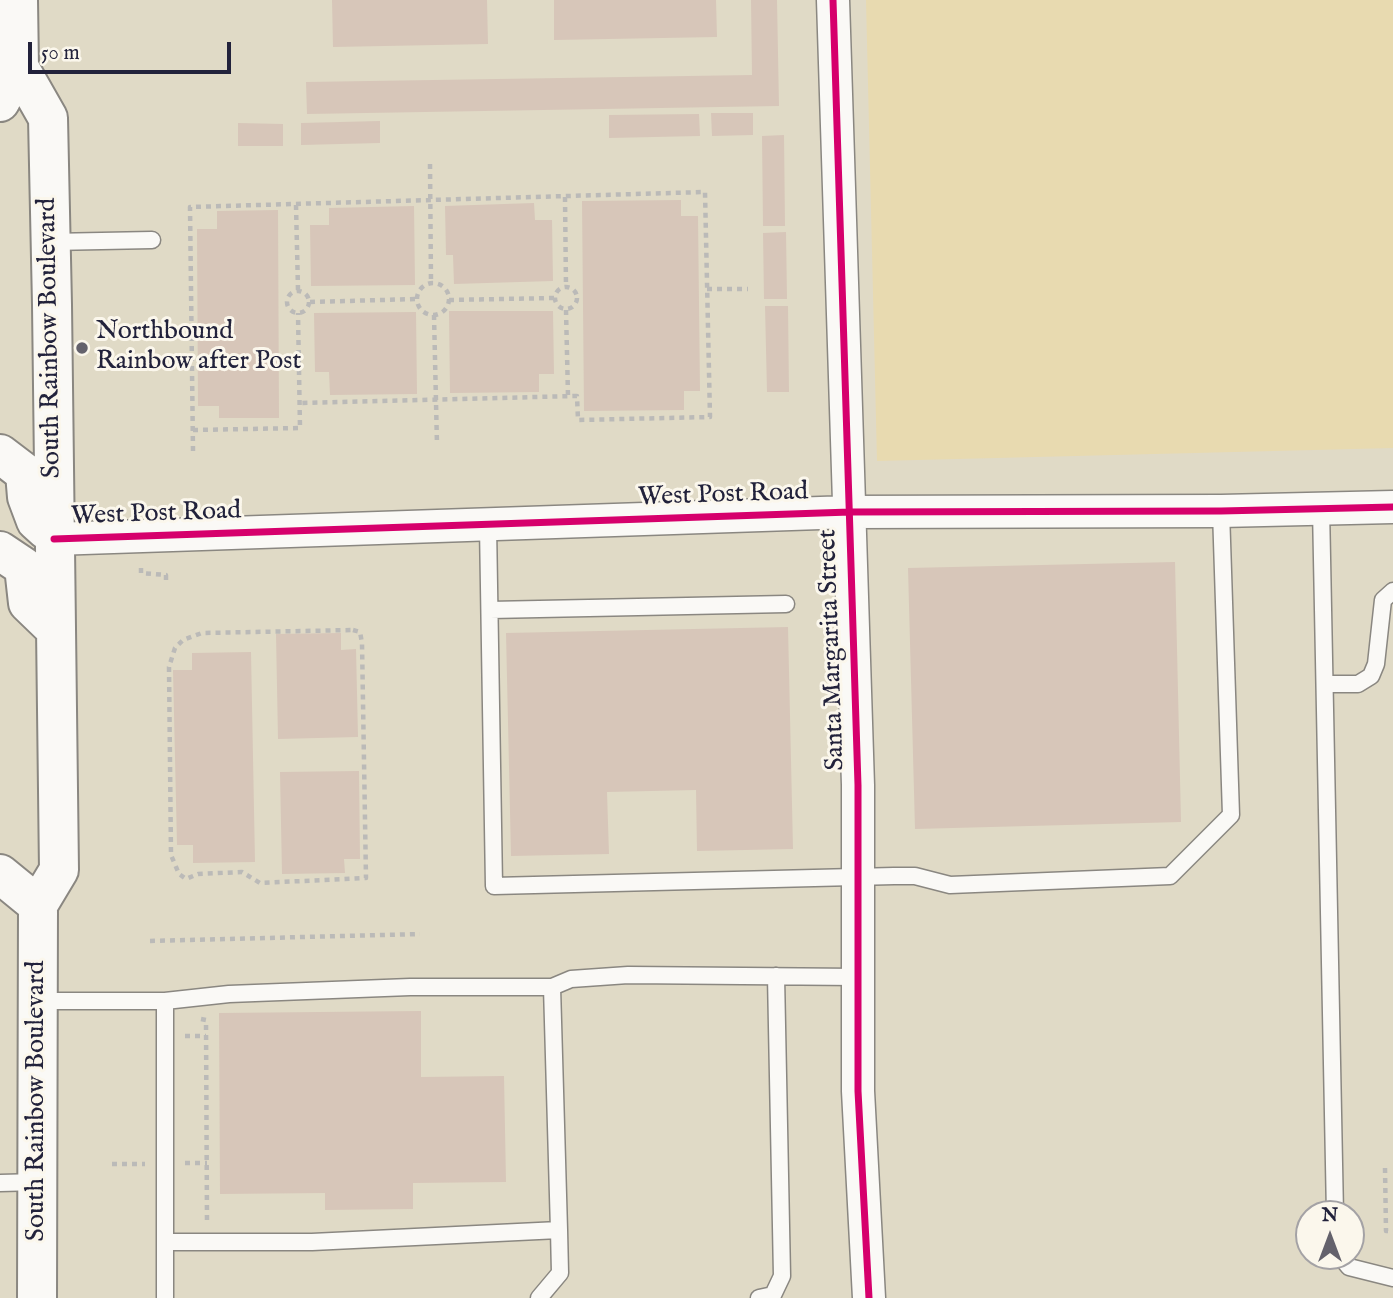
<!DOCTYPE html>
<style>
body{margin:0}
#map{position:relative;width:1393px;height:1298px;overflow:hidden;background:#e0dac6;font-family:"IM FELL English",serif}
canvas{display:block}
.north{position:absolute;left:1295px;top:1200px;width:70px;height:70px;box-sizing:border-box;background:#fbf7ec;border:2px solid #a4a2a5;border-radius:50%;rotate:0deg;font-size:19px;font-weight:700;line-height:28px;text-align:center;color:#22223b}
.north::after{content:'';display:block;margin:auto;width:24px;height:32px;background:#64626c;clip-path:polygon(50% 0,100% 100%,50% 72%,0 100%)}
.scale{position:absolute;left:28px;top:42px;width:203px;height:32px;box-sizing:border-box;border:4px solid #22223b;border-top:0;padding-left:9px;font-size:21px;line-height:24px;white-space:nowrap;color:#22223b;-webkit-text-stroke:5px #fbf7ec;paint-order:stroke}
</style>
<div id="map">
<canvas width="1393" height="1298"></canvas>
<div class="north">N</div>
<div class="scale">50 m</div>
</div>
<script>
const context = document.querySelector('canvas').getContext('2d');
context.lineJoin = 'round';
function fill(path, color) {
  context.fillStyle = color;
  context.fill(path, 'evenodd');
}
function shape(rows) {
  const path = new Path2D();
  for (const r of rows) {
    if (r.length === 3) {
      path.moveTo(r[0] + r[2], r[1]);
      path.arc(r[0], r[1], r[2], 0, 2 * Math.PI);
      continue;
    }
    path.moveTo(r[0], r[1]);
    for (let i = 2; i < r.length; i += 2) path.lineTo(r[i], r[i + 1]);
  }
  return path;
}
function stroke(path, color, width, dash) {
  context.strokeStyle = color;
  context.lineWidth = width;
  context.lineCap = dash ? 'butt' : 'round';
  context.setLineDash(dash || []);
  context.stroke(path);
}
function write(font, color, halo, rows, align = 'center') {
  context.font = font + ' "IM FELL English",serif';
  context.lineWidth = 6;
  context.setLineDash([]);
  context.textBaseline = 'middle';
  context.strokeStyle = halo;
  context.fillStyle = color;
  for (const [text, x, y, turn = 0] of rows) {
    context.save();
    context.translate(x, y);
    context.rotate((+turn || 0) * Math.PI / 180);
    context.textAlign = isNaN(turn) ? turn : align;
    if (halo) context.strokeText(text, 0, 0);
    context.fillText(text, 0, 0);
    context.restore();
  }
}
fill(shape([
 [866,0,1393,0,1393,448,877,461]
]), '#e8dab0');
fill(shape([
 [332,0,487,0,488,44,333,47],
 [554,0,716,0,717,37,554,40],
 [751,0,777,0,779,106,307,114,306,82,752,75],
 [711,113,753,113,753,135,712,136],
 [699,114,700,136,609,138,609,115],
 [380,121,380,143,301,145,301,123],
 [238,123,283,124,283,146,238,146],
 [784,135,785,226,763,226,762,136],
 [681,200,681,216,698,216,700,391,684,391,684,410,584,411,582,201],
 [534,203,535,220,552,220,553,281,454,284,453,255,446,255,445,206],
 [414,206,415,285,311,286,310,225,329,225,329,208],
 [278,210,279,418,219,418,219,406,198,406,197,229,217,229,217,211],
 [786,232,787,299,764,299,763,233],
 [765,306,788,306,789,392,767,392],
 [449,311,553,311,554,374,539,374,539,392,450,393],
 [416,312,417,394,330,395,329,372,315,372,314,313],
 [1175,562,1181,822,915,829,908,568],
 [788,627,793,849,697,851,696,790,607,792,609,854,511,856,506,633],
 [341,633,341,650,356,649,358,737,278,739,276,634],
 [251,652,255,862,193,863,193,845,177,845,173,670,192,670,192,653],
 [359,771,360,859,344,859,345,873,282,874,280,772],
 [421,1011,421,1077,504,1076,506,1182,413,1183,413,1209,325,1210,325,1193,220,1194,219,1013]
]), '#d7c6b9');
const lane = shape([
 [51,242,152,240],
 [1321,508,1335,1214],
 [488,526,494,886,894,876,915,876,950,885,1170,876,1231,815,1221,511],
 [490,610,786,604],
 [1325,684,1358,684,1371,676,1376,664,1383,600,1393,591],
 [552,987,571,979,628,975,858,977],
 [38,1001,165,1001,165,1242,312,1242,559,1230,552,987,410,987,229,994,165,1001],
 [0,1183,38,1182],
 [1340,1256,1349,1267,1393,1278],
 [165,1298,165,1242],
 [539,1298,560,1273,559,1230],
 [759,1298,773,1295,782,1276,776,976]
]);
const street = shape([
 [833,0,858,785,858,1091,869,1298],
 [54,539,850,512,1221,511,1393,507]
]);
const primary = shape([
 [18,0,19,67,48,118,52,305,59,870,38,905,37,1298],
 [0,102,19,67],
 [0,454,25,473,27,497,36,521,46,530],
 [0,551,24,567,28,603,56,630],
 [0,874,38,905]
]);
stroke(lane, '#8a8781', 19);
stroke(street, '#8a8781', 35);
stroke(primary, '#8a8781', 42);
stroke(shape([
 [430,164,431,283],
 [565,197,566,287],
 [296,205,298,290],
 [433,299,16],
 [566,298,11],
 [707,289,748,289],
 [298,302,11],
 [449,300,555,298],
 [310,302,417,299],
 [566,310,568,396],
 [434,315,437,445],
 [193,430,300,428,298,313],
 [193,451,190,207,705,192,710,417,578,420,577,396,299,403],
 [141,568,141,573,166,575,166,580],
 [353,630,360,632,362,643,366,878,260,883,242,872,198,874,186,879,179,874,171,855,169,667,175,648,183,640,202,633,353,630],
 [150,941,420,934],
 [201,1019,206,1020,207,1223],
 [185,1036,206,1036],
 [185,1163,207,1163],
 [112,1164,145,1164],
 [1385,1168,1386,1231,1393,1231]
]), '#bbbab8', 4.5, [5, 5]);
stroke(lane, '#faf9f6', 16);
stroke(street, '#faf9f6', 32);
stroke(primary, '#faf9f6', 38);
stroke(shape([
 [833,0,858,785,858,1091,869,1298],
 [54,539,850,512,1221,511,1393,507]
]), '#d6006c', 7);
for (const [x, y, r, color] of [
 [82,348,7,"#64626c"]
]) {
  const dot = new Path2D();
  dot.arc(x, y, r, 0, 2 * Math.PI);
  context.fillStyle = color;
  context.fill(dot);
  stroke(dot, '#fbf7ec', 2.5);
}
write('26px', '#22223b', '#fbf7ec', [
 ["Northbound",96,333],
 ["Rainbow after Post",96,363]
], 'left');
write('26px', '#22223b', '#fbf7ec', [
 ["South Rainbow Boulevard",51,338,-91],
 ["West Post Road",723,496,-2],
 ["West Post Road",156,515,-2],
 ["Santa Margarita Street",833,650,-92],
 ["South Rainbow Boulevard",38,1101,-90]
]);
</script>
